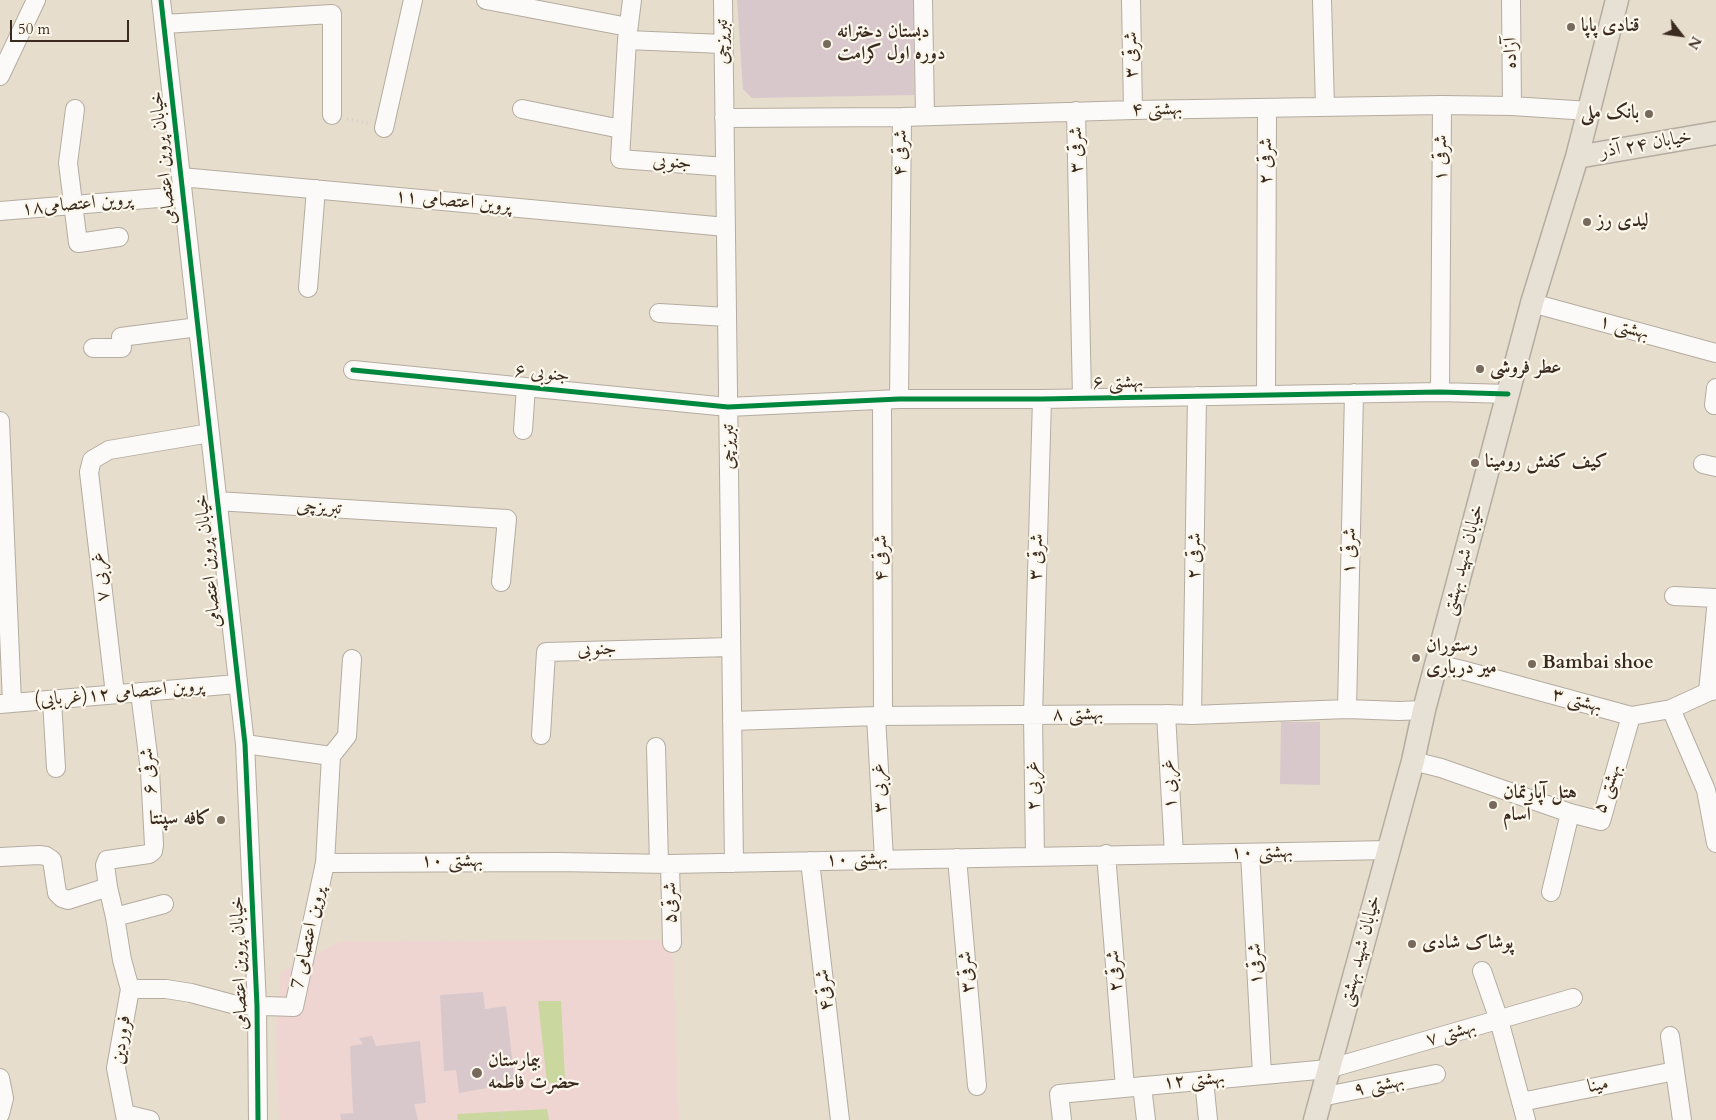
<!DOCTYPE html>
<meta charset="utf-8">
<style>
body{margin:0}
#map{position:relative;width:1716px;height:1120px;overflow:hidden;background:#e7ddcd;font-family:Cardo,serif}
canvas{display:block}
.north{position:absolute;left:1656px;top:10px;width:50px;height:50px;-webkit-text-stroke:4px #fbf7ec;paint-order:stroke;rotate:120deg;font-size:14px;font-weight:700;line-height:20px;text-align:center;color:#3b2a1e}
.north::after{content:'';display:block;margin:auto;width:18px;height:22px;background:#3b2a1e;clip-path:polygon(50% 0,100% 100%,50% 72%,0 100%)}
.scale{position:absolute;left:10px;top:20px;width:119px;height:22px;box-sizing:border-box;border:2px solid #3b2a1e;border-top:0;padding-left:6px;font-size:15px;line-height:18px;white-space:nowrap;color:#3b2a1e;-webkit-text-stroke:4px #fbf7ec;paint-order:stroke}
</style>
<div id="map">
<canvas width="1716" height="1120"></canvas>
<div class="north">N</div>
<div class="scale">50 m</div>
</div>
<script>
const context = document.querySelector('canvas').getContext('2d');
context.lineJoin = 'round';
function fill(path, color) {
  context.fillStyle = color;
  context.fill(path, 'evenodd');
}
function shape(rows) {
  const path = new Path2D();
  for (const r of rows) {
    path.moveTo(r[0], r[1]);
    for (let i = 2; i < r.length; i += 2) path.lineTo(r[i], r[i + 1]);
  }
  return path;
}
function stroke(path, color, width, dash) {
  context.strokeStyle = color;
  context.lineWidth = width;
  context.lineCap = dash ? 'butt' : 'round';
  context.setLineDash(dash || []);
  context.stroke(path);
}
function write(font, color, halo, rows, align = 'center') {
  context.font = font + ' Cardo,Amiri,serif';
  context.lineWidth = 4.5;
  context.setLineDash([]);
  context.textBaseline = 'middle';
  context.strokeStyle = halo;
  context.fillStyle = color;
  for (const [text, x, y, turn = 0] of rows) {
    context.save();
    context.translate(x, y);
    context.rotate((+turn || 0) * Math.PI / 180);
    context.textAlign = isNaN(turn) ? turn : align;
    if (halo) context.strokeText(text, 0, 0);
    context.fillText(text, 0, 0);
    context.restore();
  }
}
fill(shape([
 [672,940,679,1120,279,1120,276,1026,281,972,341,941]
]), '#efd5d2');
fill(shape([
 [538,1001,561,1001,565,1078,563,1083,547,1083],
 [547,1109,549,1120,458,1120,457,1114]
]), '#cad79f');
fill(shape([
 [737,0,913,0,914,95,752,98,743,89],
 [1281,722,1320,722,1320,785,1280,784],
 [483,992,485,1009,506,1006,515,1083,459,1093,456,1070,444,1071,440,995],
 [372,1036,376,1046,420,1041,426,1103,414,1104,418,1120,341,1120,340,1114,353,1113,350,1046,363,1044,359,1038]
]), '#d8c8cb');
const minor = shape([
 [161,0,245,744,257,1006,258,1120],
 [486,0,628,27],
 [632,0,627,40,620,159,725,167],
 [723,0,734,863],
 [923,0,925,116],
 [1131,0,1133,110],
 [1322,0,1325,107],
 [1511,0,1512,106],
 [164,24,332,14,332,115],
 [627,40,723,44],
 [0,76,36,0],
 [75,109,68,163,78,243,119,237],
 [522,109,621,129],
 [1076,111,1082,398],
 [724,118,902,117,1133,110,1442,105,1512,106,1589,111],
 [384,128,413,0],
 [181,177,726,227],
 [0,211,183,196],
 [308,288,316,189],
 [1532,303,1716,353],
 [659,313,727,317],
 [93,348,122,348,121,337,198,327],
 [353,370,728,407,899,399,1042,399,1440,392,1508,394],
 [1716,388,1714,405,1716,405],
 [1440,392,1442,105],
 [1266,394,1267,108],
 [899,399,902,117],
 [882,400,883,716],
 [0,421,12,703],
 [523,430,526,387],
 [1703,464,1716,467],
 [217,501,507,519,501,582],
 [1674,596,1716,598],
 [1437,664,1462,670,1631,716,1671,709,1708,692,1716,690],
 [1708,692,1716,609],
 [115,694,89,472,92,460,109,450,210,433],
 [52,700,56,768],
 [0,704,237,684],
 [1347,709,1354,393],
 [1671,709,1706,790,1716,843],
 [1166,714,1174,854],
 [1192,715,1197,396],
 [876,716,884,859],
 [732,721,876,716,1166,714,1192,715,1347,709,1399,711,1424,710],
 [541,735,546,652,731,647],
 [656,747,659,864],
 [331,756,347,736,352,659],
 [1413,761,1441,768,1570,813,1601,821,1631,716],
 [1250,853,1262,1075],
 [1106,854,1125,1088],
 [0,857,39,855,46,856,52,860,57,893,62,898,68,900,108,887],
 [1035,857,1033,715,1042,399],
 [957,858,977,1086],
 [810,861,840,1120],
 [325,863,558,862,670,864,1389,850],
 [670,864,672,943],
 [1551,892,1570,813],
 [164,904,115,917,122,960,130,989,166,989,191,993,236,1005,294,1007,325,863,331,756,245,744],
 [115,917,108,887,105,865,107,860,149,854,153,851,154,845,150,771,140,692],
 [1482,971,1499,1020,1526,1120],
 [1670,1036,1682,1120],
 [0,1078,4,1098,0,1114],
 [1204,1080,1208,1120],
 [1142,1086,1146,1120],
 [1321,1097,1436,1074],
 [1521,1102,1675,1071],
 [125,1114,150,1120],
 [126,1120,116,1068,130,989],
 [1062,1120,1059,1094,1328,1069,1573,998]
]);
const major = shape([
 [1577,157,1716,133],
 [1315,1120,1413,761,1424,710,1532,303,1577,157,1617,0]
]);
stroke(minor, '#b4aca0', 20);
stroke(major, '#b4aca0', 25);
stroke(shape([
 [347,119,370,124],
 [502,1112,502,1120]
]), '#d3d0cb', 3, [1, 4]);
stroke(minor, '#fbfaf8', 18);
stroke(major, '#e7e0d4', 22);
stroke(shape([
 [161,0,245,744,257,1006,258,1120],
 [353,370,728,407,899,399,1042,399,1440,392,1508,394]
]), '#00873e', 5);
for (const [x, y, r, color] of [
 [1571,27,5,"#77695b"],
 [827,44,5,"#77695b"],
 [1649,114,5,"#77695b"],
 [1587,222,5,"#77695b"],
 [1480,369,5,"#77695b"],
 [1475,463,5,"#77695b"],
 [1416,658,5,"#77695b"],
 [1532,664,5,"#77695b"],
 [1493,805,5,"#77695b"],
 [221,820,5,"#77695b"],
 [1412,944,5,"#77695b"],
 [477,1073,6,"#77695b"]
]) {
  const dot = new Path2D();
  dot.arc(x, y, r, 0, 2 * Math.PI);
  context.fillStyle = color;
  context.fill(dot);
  stroke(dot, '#fbf7ec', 2);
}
write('bold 19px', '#3b2a1e', '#fbf7ec', [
 ["قنادی پاپا",1581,27],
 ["دبستان دخترانه",837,33],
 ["دوره اول کرامت",837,55],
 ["بانک ملی",1639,114,"right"],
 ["لیدی رز",1597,222],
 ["عطر فروشی",1490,369],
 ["کیف کفش رومینا",1485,463],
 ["رستوران",1426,647],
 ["میر درباری",1426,669],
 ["Bambai shoe",1542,664],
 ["هتل آپارتمان",1503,794],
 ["آسام",1503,816],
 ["کافه سپنتا",211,820,"right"],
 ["پوشاک شادی",1422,944],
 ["بیمارستان",488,1062],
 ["حضرت فاطمه",488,1084]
], 'left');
write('19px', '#3b2a1e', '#fbf7ec', [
 ["تبریزچی",723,42,-91],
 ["آزاده",1512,53,-90],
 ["۳ شرقی",1132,55,-91],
 ["بهشتی ۴",1157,110,-1],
 ["خیابان ۲۴ آذر",1646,145,-10],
 ["شرقی ۳",1077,150,-91],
 ["شرقی ۴",901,153,-89],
 ["خیابان پروین اعتصامی",164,158,-96],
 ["شرقی ۱",1442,158,-90],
 ["شرقی ۲",1267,161,-90],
 ["جنوبی",672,163,4],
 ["پروین اعتصامی ۱۱",453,202,5],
 ["پروین اعتصامی۱۸",77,205,-5],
 ["بهشتی ۱",1624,328,15],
 ["جنوبی ۶",542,374,6],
 ["بهشتی ۶",1118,383,-1],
 ["تبریزچی",729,447,-91],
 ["تبریزچی",319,508,3],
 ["شرقی ۱",1350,551,-89],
 ["شرقی ۲",1195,556,-89],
 ["شرقی ۳",1037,557,-88],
 ["شرقی ۴",882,558,-90],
 ["خیابان شهید بهشتی",1464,560,-75],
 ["خیابان پروین اعتصامی",209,561,-96],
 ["غربی ۷",101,577,-97],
 ["جنوبی",597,650,-2],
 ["پروین اعتصامی ۱۲(غربایی)",119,694,-5],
 ["بهشتی ۳",1577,701,15],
 ["بهشتی ۸",1078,715,-1],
 ["شرقی ۶",149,771,-95],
 ["غربی ۱",1170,784,-93],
 ["غربی ۲",1034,786,-91],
 ["غربی ۳",880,788,-93],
 ["بهشتی ۵",1608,789,-71],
 ["بهشتی ۱۰",1262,853,-1],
 ["بهشتی ۱۰",857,860,-1],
 ["بهشتی ۱۰",452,862],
 ["شرقی۵",671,903,-91],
 ["پروین اعتصامی 7",309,938,-78],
 ["خیابان شهید بهشتی",1361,951,-75],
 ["خیابان پروین اعتصامی",240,963,-92],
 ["شرقی۱",1256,964,-93],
 ["شرقی۲",1115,971,-95],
 ["شرقی۳",967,972,-95],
 ["شرقی۴",825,990,-97],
 ["بهشتی ۷",1451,1034,-16],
 ["فروردین",122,1040,-82],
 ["بهشتی ۱۲",1194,1081,-5],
 ["بهشتی ۹",1379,1086,-11],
 ["مینا",1598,1086,-11]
]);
</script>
